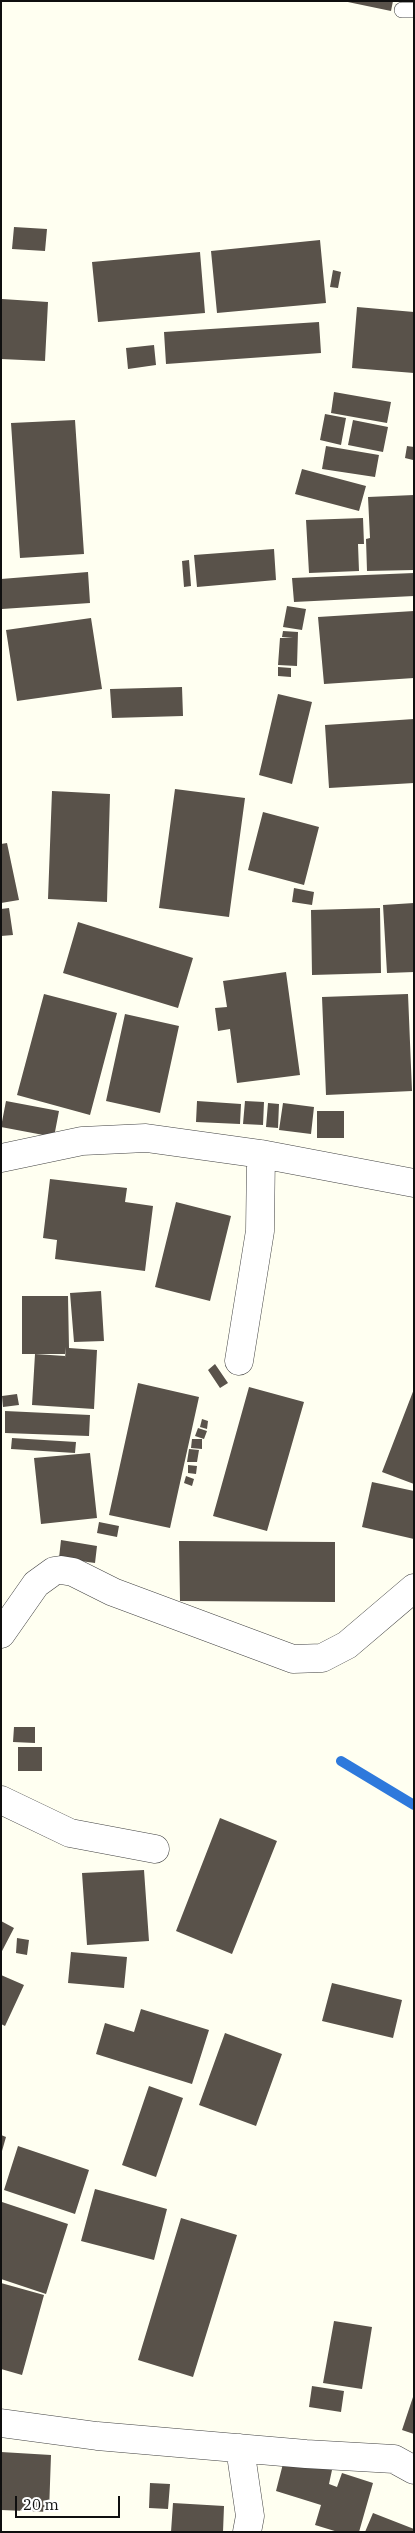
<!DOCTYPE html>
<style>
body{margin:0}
#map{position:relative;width:415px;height:2533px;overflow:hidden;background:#fffff1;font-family:"IBM Plex Serif",serif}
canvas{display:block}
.frame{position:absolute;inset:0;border:2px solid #0f0f0f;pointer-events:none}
.scale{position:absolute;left:15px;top:2496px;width:105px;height:22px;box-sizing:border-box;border:2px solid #0f0f0f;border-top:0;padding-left:6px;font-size:15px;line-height:18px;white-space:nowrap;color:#0f0f0f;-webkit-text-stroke:4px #fff;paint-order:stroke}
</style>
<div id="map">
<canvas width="415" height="2533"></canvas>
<div class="frame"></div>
<div class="scale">20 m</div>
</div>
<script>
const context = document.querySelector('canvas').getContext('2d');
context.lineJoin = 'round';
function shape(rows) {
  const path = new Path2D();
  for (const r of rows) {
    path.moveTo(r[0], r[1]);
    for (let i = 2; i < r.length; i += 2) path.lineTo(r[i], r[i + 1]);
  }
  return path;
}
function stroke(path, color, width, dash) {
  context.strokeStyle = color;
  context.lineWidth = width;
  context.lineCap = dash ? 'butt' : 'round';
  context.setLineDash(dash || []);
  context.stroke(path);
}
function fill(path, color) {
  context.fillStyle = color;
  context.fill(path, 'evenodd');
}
stroke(shape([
 [341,1761,414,1805]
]), '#2e79dc', 10);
fill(shape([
 [343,1,393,1,391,11],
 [14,227,47,229,45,251,12,249],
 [320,240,326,303,217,313,211,251],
 [200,252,205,313,98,322,92,262],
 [333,270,341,272,338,288,330,287],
 [2,299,48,302,45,361,1,359],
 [357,307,414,312,414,373,352,368],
 [319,322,321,353,166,364,164,332],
 [154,345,156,365,128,369,126,348],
 [334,392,391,402,387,423,331,413],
 [325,414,346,418,341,445,320,440],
 [75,420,84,554,20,558,11,423],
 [353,420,388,427,383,452,348,445],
 [326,446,379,455,375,477,322,469],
 [407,446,414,447,413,460,405,458],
 [302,469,366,486,359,511,295,494],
 [414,495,414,570,367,571,366,539,370,538,368,497],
 [363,518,364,544,358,544,359,571,309,573,306,520],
 [274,549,276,580,197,587,194,555],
 [189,560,191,586,184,587,182,561],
 [88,572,90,603,2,609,1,579],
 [414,573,414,596,294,602,292,578],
 [287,606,306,609,302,630,283,627],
 [414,611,414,678,324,684,318,617],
 [91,618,102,689,17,701,6,630],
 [283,631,298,632,297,666,278,665,280,638,293,638,282,637],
 [278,667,291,668,291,677,278,676],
 [182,687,183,716,112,718,110,689],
 [278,694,312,702,292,784,259,775],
 [414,719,414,783,329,788,325,725],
 [175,789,245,798,229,917,159,908],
 [52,791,110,794,107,902,48,899],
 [263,812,319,827,304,885,248,870],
 [7,843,19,900,1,903,1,844],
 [294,888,314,892,312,905,292,902],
 [414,903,414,972,387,973,383,905],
 [9,908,13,935,1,936,1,909],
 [380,908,381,973,312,975,311,910],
 [78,922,193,958,178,1008,63,973],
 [286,972,300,1075,237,1083,230,1029,218,1031,215,1008,227,1007,223,981],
 [44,994,117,1013,90,1115,17,1095],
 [408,994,412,1091,326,1095,322,997],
 [125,1014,179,1026,160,1113,106,1101],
 [6,1101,59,1111,54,1137,1,1127],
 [197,1101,241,1104,240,1124,196,1122],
 [245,1101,264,1102,263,1125,243,1124],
 [268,1103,279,1104,278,1128,266,1127],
 [283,1103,314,1107,311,1134,279,1130],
 [317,1111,344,1111,344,1138,317,1138],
 [50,1179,127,1188,125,1202,153,1206,145,1271,55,1259,57,1240,43,1238],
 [176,1202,231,1216,210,1301,155,1287],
 [101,1291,104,1341,74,1342,70,1293],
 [22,1296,68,1296,69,1348,97,1350,94,1409,32,1405,35,1354,65,1356,65,1358,66,1347,65,1354,22,1354],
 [215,1364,228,1383,220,1388,208,1370],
 [138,1383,199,1397,170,1528,109,1515],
 [249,1387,304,1402,267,1531,213,1516],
 [414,1389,414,1484,382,1472],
 [17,1394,19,1405,3,1407,2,1396],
 [5,1411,90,1415,89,1436,5,1433],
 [202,1419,208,1421,207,1429,200,1427],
 [198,1428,207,1431,204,1439,195,1436],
 [12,1438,76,1442,75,1453,11,1449],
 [192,1439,202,1439,202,1449,191,1448],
 [189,1449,199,1450,197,1462,187,1462],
 [90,1453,97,1518,41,1524,34,1458],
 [188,1465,197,1466,196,1474,188,1473],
 [186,1476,194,1479,192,1486,184,1483],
 [372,1482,414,1491,414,1539,362,1527],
 [99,1522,119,1526,117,1537,97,1533],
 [61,1540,97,1546,95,1563,59,1558],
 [179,1541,335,1542,335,1602,180,1601],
 [14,1727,35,1727,35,1743,13,1742],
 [18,1747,42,1747,42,1771,18,1771],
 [220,1818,277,1841,232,1954,176,1931],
 [144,1870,149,1941,87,1945,82,1873],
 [1,1921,14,1928,1,1953],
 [17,1938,29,1940,27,1955,16,1953],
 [71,1952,127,1957,124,1988,68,1983],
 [1,1975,24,1985,5,2026,1,2024],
 [332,1983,402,2000,393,2038,322,2021],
 [141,2009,209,2030,192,2084,96,2054,105,2023,134,2032],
 [225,2033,282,2054,256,2126,199,2105],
 [149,2086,183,2098,156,2177,122,2165],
 [1,2135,6,2137,2,2151,1,2151],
 [18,2146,89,2170,75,2214,4,2190],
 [95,2189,167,2209,154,2260,81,2241],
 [2,2202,68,2224,46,2294,1,2279],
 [181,2218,237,2235,193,2377,138,2360],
 [1,2283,44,2295,22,2375,1,2369],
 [334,2321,372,2327,362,2389,323,2383],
 [312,2386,344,2391,341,2412,309,2407],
 [414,2394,414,2434,402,2430],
 [1,2452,51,2455,49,2512,1,2510],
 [285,2456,332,2470,329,2484,337,2487,342,2473,373,2483,359,2532,338,2532,315,2525,321,2505,276,2491],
 [150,2483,170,2484,168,2509,149,2508],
 [173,2503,224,2506,223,2532,171,2532],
 [373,2513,414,2529,414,2532,365,2532]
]), '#59524a');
const lane = shape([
 [402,10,414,10]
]);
const street = shape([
 [1,1158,82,1141,146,1138,261,1154,414,1183],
 [239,1361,260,1231,261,1154],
 [1,1634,36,1584,54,1571,61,1570,73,1572,113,1592,293,1659,322,1658,347,1645,414,1588],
 [1,1800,70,1833,155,1849],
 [1,2423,97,2436,306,2454,394,2459,414,2470],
 [240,2448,250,2516,247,2532]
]);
stroke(lane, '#424242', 16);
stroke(street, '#424242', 29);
stroke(lane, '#fff', 15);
stroke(street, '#fff', 28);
</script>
